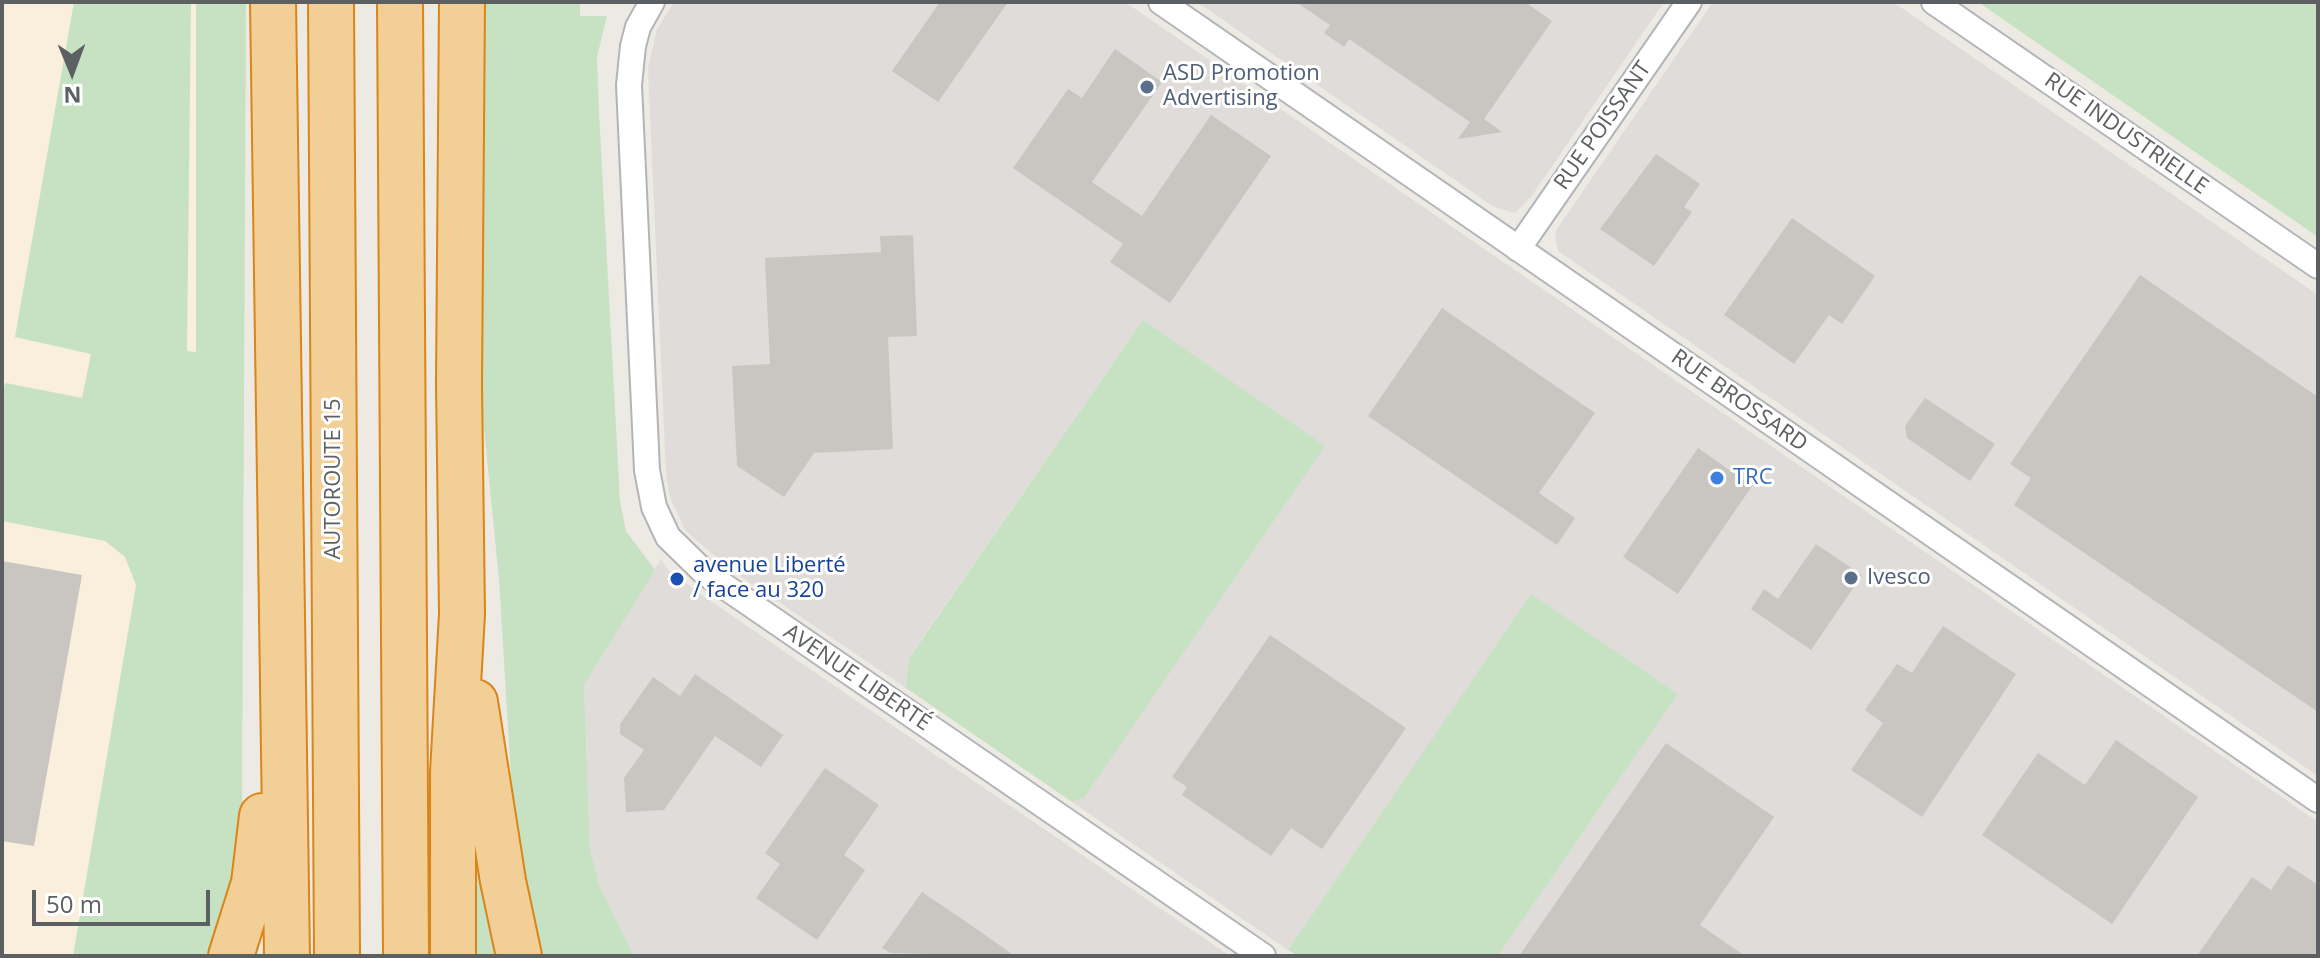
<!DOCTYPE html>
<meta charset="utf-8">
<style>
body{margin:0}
#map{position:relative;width:2320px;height:958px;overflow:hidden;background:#edeae4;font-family:"Open Sans",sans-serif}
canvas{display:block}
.frame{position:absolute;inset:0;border:4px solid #5c6063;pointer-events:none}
.north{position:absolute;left:32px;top:32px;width:80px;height:80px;-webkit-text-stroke:6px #fff;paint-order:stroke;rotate:179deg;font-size:22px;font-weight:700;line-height:32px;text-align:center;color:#5c6063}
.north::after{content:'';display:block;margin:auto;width:28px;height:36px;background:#5c6063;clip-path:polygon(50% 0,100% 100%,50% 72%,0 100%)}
.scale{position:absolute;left:32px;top:890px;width:178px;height:36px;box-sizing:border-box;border:4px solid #5c6063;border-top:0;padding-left:10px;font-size:24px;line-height:28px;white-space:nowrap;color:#5c6063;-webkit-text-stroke:6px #fff;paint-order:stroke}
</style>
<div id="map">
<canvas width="2320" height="958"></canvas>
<div class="frame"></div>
<div class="north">N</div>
<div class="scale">50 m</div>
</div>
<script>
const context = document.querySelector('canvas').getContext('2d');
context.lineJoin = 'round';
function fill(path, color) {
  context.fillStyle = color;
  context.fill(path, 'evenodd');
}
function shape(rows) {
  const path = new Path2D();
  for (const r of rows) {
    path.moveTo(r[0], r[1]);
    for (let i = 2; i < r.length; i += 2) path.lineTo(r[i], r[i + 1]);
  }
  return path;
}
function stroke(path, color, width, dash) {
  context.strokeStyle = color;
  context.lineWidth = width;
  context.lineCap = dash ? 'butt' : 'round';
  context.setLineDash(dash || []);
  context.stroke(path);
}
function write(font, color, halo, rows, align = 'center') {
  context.font = font + ' "Open Sans",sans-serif';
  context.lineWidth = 6;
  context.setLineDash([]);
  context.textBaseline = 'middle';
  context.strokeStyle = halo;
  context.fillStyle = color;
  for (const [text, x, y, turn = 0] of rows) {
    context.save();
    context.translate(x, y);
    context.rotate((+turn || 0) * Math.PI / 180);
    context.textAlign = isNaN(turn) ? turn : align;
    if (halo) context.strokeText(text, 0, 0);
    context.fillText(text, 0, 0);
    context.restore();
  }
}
fill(shape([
 [2,2,197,2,197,352,100,956,2,956]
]), '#faefdc');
fill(shape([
 [674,2,1125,2,2318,822,2318,956,1498,956,1678,694,1531,595,1288,950,1072,802,1084,798,1324,446,1143,320,909,657,906,688,727,567,685,530,670,497,666,474,648,68,657,29],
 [1197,2,1664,2,1531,197,1515,213,1494,207],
 [1713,2,1893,2,2318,295,2318,776,1558,251,1555,236,1557,229],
 [661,559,668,570,709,600,1230,956,634,956,599,885,590,849,584,685]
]), '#dfdcd9');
fill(shape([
 [74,2,191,2,187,351,196,352,196,2,246,2,242,804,238,863,208,956,73,956,136,585,125,557,105,541,2,521,2,389,6,383,82,398,91,354,15,337],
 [479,2,580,2,580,16,607,16,597,57,599,112,620,501,626,531,655,570,584,685,590,849,599,885,634,956,538,956,516,859,499,579,479,378],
 [1978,2,2318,2,2318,237],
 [1143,320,1325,446,1084,798,1072,802,906,688,909,658],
 [1531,594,1678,694,1498,956,1298,956,1288,950],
 [471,793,505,956,473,956]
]), '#c7e2c3');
fill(shape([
 [940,2,1008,2,938,102,892,71],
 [1296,2,1525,2,1552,21,1484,119,1502,132,1458,139,1470,122,1349,39,1344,47,1324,33,1330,25],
 [1115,49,1162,82,1092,182,1142,216,1211,115,1271,156,1170,303,1110,262,1123,244,1013,168,1068,89,1082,98],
 [1656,154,1700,184,1684,207,1692,212,1654,266,1600,229],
 [1792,218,1875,276,1842,324,1829,315,1794,364,1724,315],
 [913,235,917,336,888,337,893,449,814,453,784,497,737,466,732,366,770,364,765,258,881,252,880,236],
 [2140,275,2318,397,2318,712,2014,505,2031,478,2010,464],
 [1442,308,1595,413,1539,493,1575,518,1557,545,1368,416],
 [1925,398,1995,444,1970,481,1907,438,1905,426],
 [1698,448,1752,486,1678,594,1623,557],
 [1816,544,1862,575,1811,650,1751,609,1764,589,1778,599],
 [2,561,82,575,34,846,2,841],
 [1943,626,2016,674,1922,817,1851,770,1883,723,1865,710,1897,664,1912,673],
 [1270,635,1406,728,1322,849,1291,828,1271,856,1182,795,1187,787,1172,777],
 [695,674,783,735,761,767,715,736,664,810,626,812,624,778,644,750,620,734,620,724,653,677,680,696],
 [2116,740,2198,797,2112,924,1982,835,2038,753,2085,785],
 [1666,743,1774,817,1700,925,1745,956,1519,956],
 [825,768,879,805,844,855,865,870,817,940,756,898,780,864,765,853],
 [2288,865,2318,885,2318,956,2197,956,2252,877,2271,890],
 [922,892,965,921,1015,956,890,953,882,948]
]), '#c9c5c1');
const minor = shape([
 [652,2,638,27,633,46,629,85,647,470,654,507,668,537,705,573,1263,956],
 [1161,2,2318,800],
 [1934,2,2318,266],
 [1518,249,1689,2]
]);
const motorway = shape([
 [273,2,287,956],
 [331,2,337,956],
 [400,2,406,956],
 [475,702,503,881,519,956],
 [231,956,254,883,262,816],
 [453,956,453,772,462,614,459,384,462,2]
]);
stroke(minor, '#b2b5b8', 28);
stroke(motorway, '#db8417', 48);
stroke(minor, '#fff', 24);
stroke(motorway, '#f2cf96', 44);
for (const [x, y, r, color] of [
 [1147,87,8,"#5c6f8a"],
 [1717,478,8,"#3f7fe0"],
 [1851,578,8,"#5c6f8a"],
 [677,579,8,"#1a4fb4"]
]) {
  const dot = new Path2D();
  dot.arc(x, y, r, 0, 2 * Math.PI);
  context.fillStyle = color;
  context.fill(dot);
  stroke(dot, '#fff', 3);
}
write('22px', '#4e5e75', '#fff', [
 ["ASD Promotion",1163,74],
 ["Advertising",1163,99],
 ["Ivesco",1867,578]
], 'left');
write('22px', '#5c6063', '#fff', [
 ["RUE POISSANT",1603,126,-55],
 ["RUE INDUSTRIELLE",2126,134,35],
 ["RUE BROSSARD",1739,401,35],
 ["AUTOROUTE 15",334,479,-90],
 ["AVENUE LIBERTÉ",857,678,34]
]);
write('22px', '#366cbe', '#fff', [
 ["TRC",1733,478]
], 'left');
write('22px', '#164399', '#fff', [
 ["avenue Liberté",693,566],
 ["/ face au 320",693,591]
], 'left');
</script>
